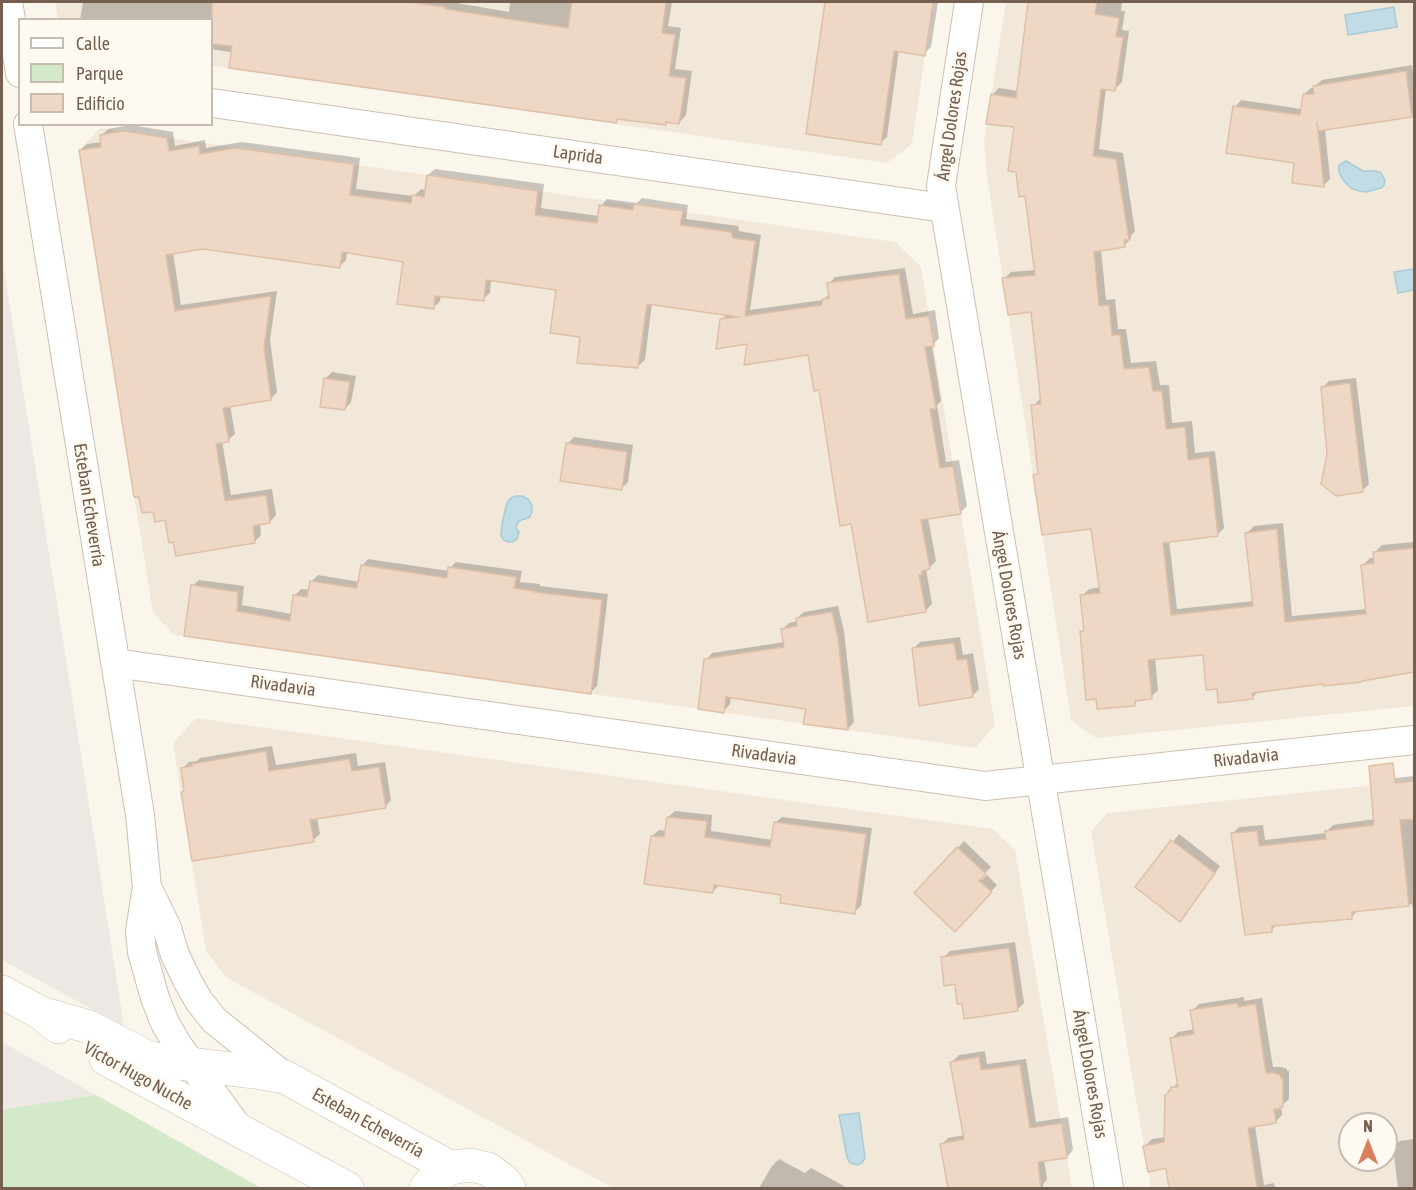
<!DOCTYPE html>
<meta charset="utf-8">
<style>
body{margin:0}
#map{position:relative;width:1416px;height:1190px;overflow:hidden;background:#fbf6eb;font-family:"Asap Condensed",sans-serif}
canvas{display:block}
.frame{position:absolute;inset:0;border:3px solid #745f50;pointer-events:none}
.legend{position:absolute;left:18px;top:18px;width:195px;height:108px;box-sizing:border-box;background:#fefaf1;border:2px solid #c7bcb1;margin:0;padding:8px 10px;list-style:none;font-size:18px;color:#745f50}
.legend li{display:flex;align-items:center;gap:12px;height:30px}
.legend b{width:30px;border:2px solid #c7bcb1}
.north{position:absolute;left:1338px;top:1112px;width:60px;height:60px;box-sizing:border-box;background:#fefaf1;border:2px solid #c7bcb1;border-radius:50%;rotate:0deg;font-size:16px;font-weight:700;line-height:24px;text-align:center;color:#745f50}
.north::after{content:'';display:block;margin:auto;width:21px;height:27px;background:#d97f5c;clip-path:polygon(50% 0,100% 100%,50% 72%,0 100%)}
</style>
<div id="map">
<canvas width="1416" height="1190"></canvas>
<div class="frame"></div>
<ul class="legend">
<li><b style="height:8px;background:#fff"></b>Calle</li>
<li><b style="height:16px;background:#d4e8ca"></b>Parque</li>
<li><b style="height:16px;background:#eed8c5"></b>Edificio</li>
</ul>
<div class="north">N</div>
</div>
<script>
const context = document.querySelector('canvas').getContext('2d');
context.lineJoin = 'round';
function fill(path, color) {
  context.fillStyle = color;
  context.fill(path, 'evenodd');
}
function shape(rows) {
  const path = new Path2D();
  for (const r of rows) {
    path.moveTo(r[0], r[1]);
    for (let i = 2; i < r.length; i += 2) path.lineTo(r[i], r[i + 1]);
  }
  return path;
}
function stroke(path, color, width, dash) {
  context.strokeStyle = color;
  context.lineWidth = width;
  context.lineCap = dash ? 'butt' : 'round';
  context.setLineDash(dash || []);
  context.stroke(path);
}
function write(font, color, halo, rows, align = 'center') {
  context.font = font + ' "Asap Condensed",sans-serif';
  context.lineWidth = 6;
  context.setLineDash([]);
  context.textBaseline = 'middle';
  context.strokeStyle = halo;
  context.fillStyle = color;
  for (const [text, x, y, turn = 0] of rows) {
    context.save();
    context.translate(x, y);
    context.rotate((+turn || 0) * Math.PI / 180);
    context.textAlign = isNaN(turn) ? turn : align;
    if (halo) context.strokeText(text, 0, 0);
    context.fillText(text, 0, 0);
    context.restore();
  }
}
fill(shape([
 [55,2,933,2,912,144,887,163,212,66,212,20,58,19],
 [1006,2,1414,2,1414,706,1096,738,1071,720,987,177,984,141],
 [100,128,895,242,921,267,995,725,976,748,174,635,153,613,82,174,79,150],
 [196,718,993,829,1015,850,1072,1188,613,1188,227,978,206,951,173,743],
 [1414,781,1414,1188,1151,1188,1091,832,1107,813],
 [1350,1124,1386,1124,1386,1160,1350,1160]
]), '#f2e8da');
fill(shape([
 [2,257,114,962,124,1027,2,960],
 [2,1042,96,1095,261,1188,2,1188]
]), '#ede8e3');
fill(shape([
 [96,1095,261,1188,2,1188,2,1110]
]), '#d4e8ca');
const water = shape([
 [1394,7,1397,27,1348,35,1345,15,1394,7],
 [1346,161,1363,171,1376,171,1381,173,1385,180,1384,185,1381,188,1366,192,1359,191,1351,188,1343,180,1339,172,1339,165,1346,161],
 [1414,269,1414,290,1398,293,1394,272,1414,269],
 [516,496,522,496,529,500,532,506,532,512,529,518,521,520,517,524,516,528,519,532,517,539,512,542,508,542,504,540,501,536,502,523,507,503,511,498,516,496],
 [859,1113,865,1158,862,1163,857,1165,850,1163,847,1157,839,1115,859,1113]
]);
fill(water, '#c1dce4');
stroke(water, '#a8cbd4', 1.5);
fill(shape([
 [83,2,451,2,509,12,510,2,672,2,668,26,681,28,675,69,692,71,686,115,679,123,668,121,665,124,620,118,616,122,212,49,212,20,80,20],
 [827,2,938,2,931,47,924,54,899,50,887,137,880,143,808,133],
 [1029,2,1122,2,1121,11,1125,11,1122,30,1129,31,1122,82,1115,89,1106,88,1099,149,1123,153,1135,231,1131,236,1131,238,1125,245,1101,249,1106,300,1115,299,1118,329,1126,329,1131,363,1156,361,1160,385,1169,385,1172,423,1192,421,1195,453,1215,451,1224,528,1217,535,1169,540,1177,609,1254,601,1247,533,1254,526,1283,523,1292,616,1367,609,1363,565,1370,558,1375,558,1375,552,1382,545,1414,542,1414,670,1363,679,1260,690,1252,698,1218,687,1204,654,1155,658,1158,690,1151,697,1140,698,1134,704,1081,632,1085,628,1082,596,1089,589,1101,587,1092,527,1035,476,1039,471,1033,406,1040,399,1042,399,1032,310,1004,279,1011,272,1036,270,1016,126,992,95,999,88,1019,91],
 [1412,65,1414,81,1414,113,1412,116,1325,129,1330,179,1323,186,1235,107,1241,100,1302,109,1304,94,1311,88,1315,88,1315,86,1322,80],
 [131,125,173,132,175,146,205,140,206,148,242,142,360,158,356,189,414,196,421,189,426,190,428,175,435,169,544,184,541,208,599,216,601,206,607,199,637,203,642,198,688,205,686,219,738,226,739,231,761,235,750,310,823,300,830,293,829,284,835,277,905,268,913,314,935,310,939,338,932,346,941,401,937,405,946,462,959,460,967,506,960,513,928,518,936,561,929,568,926,569,932,604,925,611,852,522,820,389,809,353,749,342,721,320,728,314,652,303,645,360,638,366,582,335,557,289,491,279,490,293,483,299,441,295,440,301,434,307,405,261,347,252,346,260,339,267,203,248,173,252,181,305,277,291,270,340,277,392,271,399,230,405,235,434,228,440,222,441,231,495,272,489,276,515,270,522,260,523,261,535,254,542,177,554,80,150,87,144,102,142,101,136,108,129],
 [332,372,356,376,351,402,345,409,325,379],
 [1356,378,1369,484,1362,491,1329,454,1322,388,1329,381],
 [574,437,633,445,628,482,621,489,567,444],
 [368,559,449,571,450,568,456,562,522,571,520,582,540,584,540,586,608,594,597,686,591,692,186,635,192,586,199,580,244,586,242,605,292,614,295,595,301,589,310,590,311,582,318,575,360,582,362,566],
 [838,606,844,631,854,722,848,729,807,708,731,697,730,704,724,711,706,660,712,653,785,642,783,629,789,623,798,621,797,618,804,612],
 [960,637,963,655,973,653,979,689,972,696,913,649,920,642],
 [272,746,276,765,356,753,358,766,385,762,391,800,385,807,317,818,320,834,313,840,182,792,185,789,182,769,189,762,197,761,200,758],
 [1414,776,1414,920,1412,904,1358,910,1352,917,1277,924,1272,930,1232,834,1239,827,1263,825,1265,840,1326,833,1326,832,1333,825,1375,819,1379,780],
 [675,811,712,815,711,831,773,840,775,823,782,817,872,828,861,906,854,912,783,894,720,885,712,892,652,836,659,830,667,831,668,817],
 [1179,834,1220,866,1186,914,1137,887],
 [964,841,991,867,980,878,982,880,987,875,997,885,962,924,916,893],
 [1015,942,1024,1003,1017,1010,964,1002,944,957,950,951],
 [1244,997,1244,1001,1262,998,1273,1067,1282,1067,1287,1069,1287,1071,1289,1071,1289,1099,1281,1106,1282,1115,1275,1122,1255,1126,1264,1185,1274,1183,1275,1188,1169,1188,1166,1167,1145,1146,1152,1139,1166,1137,1170,1090,1179,1082,1171,1039,1178,1032,1195,1029,1192,1011,1199,1004],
 [985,1051,987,1064,1026,1059,1036,1122,1068,1117,1073,1150,1067,1157,1044,1160,1047,1179,1043,1185,1044,1188,1038,1188,1038,1185,1035,1185,1035,1188,949,1188,942,1144,948,1138,965,1135,952,1062,959,1055],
 [1414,1139,1414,1188,1398,1188,1393,1147,1400,1141],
 [779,1159,805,1173,811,1168,844,1186,842,1188,759,1188,772,1166]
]), '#0003');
const building = shape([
 [212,2,409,2,445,7,445,9,568,28,572,2,666,2,662,33,675,35,669,76,686,78,679,124,666,122,666,125,617,119,616,123,229,68,232,46,212,44,212,2],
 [825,2,933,2,925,56,894,51,881,145,806,134,825,2],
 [1028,2,1097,2,1095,14,1119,18,1116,37,1123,37,1115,91,1101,89,1093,156,1116,159,1129,240,1124,240,1125,247,1094,252,1099,306,1109,305,1112,335,1120,335,1124,369,1149,367,1153,391,1162,391,1166,429,1185,427,1188,460,1209,457,1218,536,1163,543,1171,615,1253,606,1245,533,1277,529,1285,622,1366,614,1361,565,1374,563,1373,552,1414,548,1414,672,1362,681,1362,682,1323,686,1323,684,1252,693,1253,699,1218,703,1217,689,1206,690,1203,655,1148,660,1152,699,1135,701,1135,706,1097,709,1096,699,1086,700,1080,631,1084,631,1080,595,1100,593,1091,529,1042,535,1033,475,1038,474,1031,405,1041,404,1031,312,1008,315,1002,278,1035,275,1025,196,1019,197,1016,172,1008,171,1014,127,986,124,991,94,1016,98,1028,2],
 [1406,71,1412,117,1318,131,1317,122,1324,187,1292,183,1294,163,1226,153,1233,106,1300,115,1303,94,1314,94,1313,86,1406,71],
 [124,131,167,138,169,151,199,146,200,154,235,148,354,164,350,195,411,203,412,195,424,197,427,175,538,191,535,215,597,223,599,205,633,210,634,204,683,211,680,225,731,232,733,238,755,241,745,316,822,305,822,299,829,298,827,283,899,274,906,319,929,316,934,346,925,347,936,409,930,409,940,468,953,466,961,514,921,520,930,569,922,571,922,575,919,575,926,612,868,622,851,524,840,526,819,390,814,391,808,355,744,365,747,344,716,349,720,319,739,317,647,304,638,368,577,363,580,337,550,333,556,290,486,280,484,301,435,296,434,309,397,304,403,262,342,252,340,268,203,249,166,255,175,311,271,296,264,347,271,400,223,408,229,442,216,444,225,501,266,495,270,523,253,526,255,543,176,556,173,542,169,543,165,520,155,522,153,512,142,513,139,497,134,497,79,150,101,147,100,135,124,131],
 [324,378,350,382,345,410,320,407,324,378],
 [1350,383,1363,492,1336,496,1321,484,1327,454,1321,387,1350,383],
 [566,443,627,452,622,490,560,481,566,443],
 [361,565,447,578,448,567,516,577,514,588,534,591,534,592,602,600,591,694,184,636,191,585,238,592,237,611,290,621,293,595,307,597,310,581,357,588,361,565],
 [832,612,838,638,848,730,803,724,806,709,726,697,724,713,698,709,704,659,784,647,781,629,797,626,796,618,832,612],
 [954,643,957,660,967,659,973,697,919,706,912,648,954,643],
 [266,751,269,771,349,759,352,771,379,767,386,808,310,820,314,842,192,861,181,792,184,791,181,768,192,766,192,764,266,751],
 [1393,763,1395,783,1414,781,1414,819,1400,820,1409,906,1352,912,1352,919,1272,926,1272,932,1245,935,1231,833,1257,831,1259,846,1326,839,1325,831,1374,825,1369,766,1393,763],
 [667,817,707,821,705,837,770,847,774,822,866,834,855,914,780,903,781,895,714,885,713,893,644,884,651,836,664,837,667,817],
 [1171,840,1215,873,1180,922,1135,887,1171,840],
 [957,847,986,874,979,881,992,892,955,932,914,893,957,847],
 [1009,948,1018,1011,964,1019,962,1004,957,1004,955,984,944,986,941,957,1009,948],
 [1237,1003,1238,1007,1256,1004,1266,1073,1274,1073,1280,1075,1281,1078,1283,1078,1283,1107,1280,1107,1280,1109,1274,1109,1276,1123,1248,1128,1257,1188,1169,1188,1166,1168,1148,1172,1143,1146,1164,1142,1165,1095,1168,1093,1169,1090,1171,1090,1171,1087,1178,1087,1170,1038,1194,1034,1190,1010,1237,1003],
 [979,1057,981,1070,1020,1065,1030,1128,1062,1123,1067,1158,1038,1162,1041,1188,948,1188,940,1144,964,1139,950,1062,979,1057]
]);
fill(building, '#eed8c5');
stroke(building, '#dfc0a7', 1.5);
const street = shape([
 [8,2,20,73],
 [969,2,941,186,1109,1188],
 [212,103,944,208],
 [28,124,140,815,147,887,140,931,142,952,155,998,165,1023,177,1044,239,1129],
 [115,663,985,786,1414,740],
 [147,887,167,928,175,955,188,982,199,1001,214,1020,285,1077]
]);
const secondary = shape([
 [2,992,41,1013,58,1027],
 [41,1013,89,1027,147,1057,164,1061,255,1072,285,1077,451,1168],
 [106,1059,347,1188],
 [426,1188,437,1176,453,1167,471,1165,488,1169,503,1180,509,1188]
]);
stroke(street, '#cdbfb1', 30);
stroke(secondary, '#cfbfaf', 34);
stroke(street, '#fff', 28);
stroke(secondary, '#fff', 33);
write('18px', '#745f50', '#fefaf1', [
 ["Ángel Dolores Rojas",952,116,-82],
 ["Laprida",578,155,8],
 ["Esteban Echeverría",89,505,81],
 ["Ángel Dolores Rojas",1009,595,80],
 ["Rivadavia",283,686,8],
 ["Rivadavia",764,755,8],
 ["Rivadavia",1246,758,-6],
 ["Ángel Dolores Rojas",1090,1074,80],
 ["Víctor Hugo Nuche",138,1076,29],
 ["Esteban Echeverría",368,1123,29]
]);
</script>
